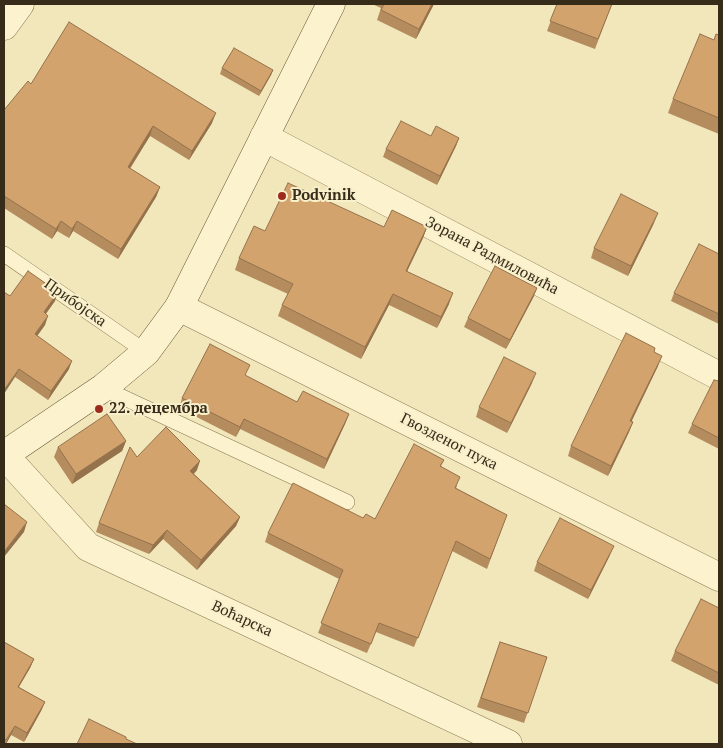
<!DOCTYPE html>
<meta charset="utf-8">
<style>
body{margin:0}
#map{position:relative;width:723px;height:748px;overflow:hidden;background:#f1e7bb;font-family:"PT Serif",serif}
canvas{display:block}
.frame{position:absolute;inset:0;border:5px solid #372b1a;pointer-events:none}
</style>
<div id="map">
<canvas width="723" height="748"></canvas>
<div class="frame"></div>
</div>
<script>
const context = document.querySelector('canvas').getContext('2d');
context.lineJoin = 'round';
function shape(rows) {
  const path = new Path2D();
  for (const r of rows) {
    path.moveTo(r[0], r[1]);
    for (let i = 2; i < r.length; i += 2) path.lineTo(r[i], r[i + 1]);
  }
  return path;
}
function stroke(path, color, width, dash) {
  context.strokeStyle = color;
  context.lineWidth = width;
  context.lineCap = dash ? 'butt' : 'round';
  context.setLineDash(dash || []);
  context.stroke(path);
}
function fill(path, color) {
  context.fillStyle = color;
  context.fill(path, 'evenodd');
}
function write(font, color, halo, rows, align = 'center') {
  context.font = font + ' "PT Serif",serif';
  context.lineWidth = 4;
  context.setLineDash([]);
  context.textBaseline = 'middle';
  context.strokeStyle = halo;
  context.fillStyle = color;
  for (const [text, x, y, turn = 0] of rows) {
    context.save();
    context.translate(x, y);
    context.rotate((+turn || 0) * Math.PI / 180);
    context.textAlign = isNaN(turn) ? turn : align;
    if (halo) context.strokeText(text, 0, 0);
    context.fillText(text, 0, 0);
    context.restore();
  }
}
const lane = shape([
 [4,254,146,352],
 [103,388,347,502]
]);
const street = shape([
 [4,26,20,4],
 [264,137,719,376],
 [179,307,719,577],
 [4,455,88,547,508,744]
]);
const secondary = shape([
 [4,455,103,388,146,352,179,307,331,4]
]);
stroke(lane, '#8a7653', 16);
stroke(street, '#8a7653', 29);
stroke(secondary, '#6b5737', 29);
stroke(lane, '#fcf3ce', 15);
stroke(street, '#fcf3ce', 28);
stroke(secondary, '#fcf3ce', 28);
fill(shape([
 [372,4,434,4,416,39,377,20,381,8],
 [557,4,612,4,595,49,547,31],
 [719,35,719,134,668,113,673,99,714,40],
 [222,68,273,70,271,75,259,96,220,74],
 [31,84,212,123,189,160,150,136,130,169,160,187,156,197,118,259,73,231,69,238,57,231,52,239,4,208,4,110],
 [431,136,459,138,456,146,437,185,383,157,386,149],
 [654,223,628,276,591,258,594,248],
 [384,227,427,227,423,238,407,271,449,304,437,328,389,305,361,359,278,316,282,305,288,294,235,270,239,258,265,231],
 [719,254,719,324,671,301,674,293],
 [10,296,55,301,46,314,45,325,37,336,69,369,48,400,15,377],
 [534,296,506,349,464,327,468,318],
 [655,348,654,352,658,366,631,421,633,422,629,432,608,476,568,456,571,446],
 [246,376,297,402,349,414,345,424,324,469,240,429,236,437,179,408,182,398],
 [719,381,719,449,688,433,692,424],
 [532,383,507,433,476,417,479,407],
 [126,441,122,451,72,484,54,457,58,447],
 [137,457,197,470,194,474,240,517,236,526,197,570,163,539,149,554,96,532,99,523],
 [444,460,441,466,457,486,456,488,507,515,487,569,452,551,414,647,376,632,367,653,318,633,339,579,265,542,268,533,363,518,375,519],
 [610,555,588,599,534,571,537,562],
 [719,608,719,685,671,661,675,651],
 [4,642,34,659,30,668,19,687,45,702,41,711,24,742,11,735,6,744,4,744],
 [500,642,547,657,524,723,477,707]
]), '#b58c5e');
fill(shape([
 [432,4,434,4,416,39,419,29],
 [273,70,271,75,259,96,261,91],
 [216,113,212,123,189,160,192,151],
 [153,126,150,136,124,177,128,167],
 [459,138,456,146,437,185,440,176],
 [160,187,156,197,118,259,121,249],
 [658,213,654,223,628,276,631,266],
 [61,221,57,231,52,239,56,229],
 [77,221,73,231,69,238,72,229],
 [427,227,423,238,402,282,406,271],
 [537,288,534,296,506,349,510,340],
 [58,292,55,301,40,321,44,312],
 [453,293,449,304,437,328,441,317],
 [393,294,389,305,361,359,365,347],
 [48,316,45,325,32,343,35,334],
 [662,356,658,366,627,431,630,421],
 [72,361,69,369,48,400,51,391],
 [19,369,15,377,4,394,4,390],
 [536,373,532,383,507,433,511,423],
 [349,414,345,424,324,469,327,459],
 [244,419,240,429,236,437,240,427],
 [633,422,629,432,608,476,611,466],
 [126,441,122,451,72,484,76,474],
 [200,461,197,470,187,480,190,471],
 [240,517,236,526,197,570,201,560],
 [27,522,24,532,4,557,4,552],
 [167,530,163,539,149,554,153,545],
 [614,546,610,555,588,599,591,590],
 [34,659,30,668,14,695,18,687],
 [45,702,41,711,24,742,27,733],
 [15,726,11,735,6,744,5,744]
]), '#94724c');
const building = shape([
 [384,4,432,4,419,29,381,10,384,4],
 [557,4,612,4,598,39,550,21,557,4],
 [69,22,216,113,192,151,153,126,128,167,160,187,121,249,77,221,72,229,61,221,56,229,4,196,4,110,28,81,31,84,69,22],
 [700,34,714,40,716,34,719,35,719,118,673,99,700,34],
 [234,48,273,70,261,91,222,68,234,48],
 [401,121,431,136,436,126,459,138,440,176,386,149,401,121],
 [288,183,384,227,392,210,427,227,406,271,453,293,441,317,393,294,365,347,282,305,293,284,239,258,254,226,265,231,288,183],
 [621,194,658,213,631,266,594,248,621,194],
 [699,244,719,254,719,314,674,293,699,244],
 [495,266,537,288,510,340,468,318,495,266],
 [28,271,58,292,44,312,48,316,35,334,72,361,51,391,19,369,4,390,4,292,10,296,28,271],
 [626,333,655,348,654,352,662,356,630,421,633,422,611,466,571,446,626,333],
 [210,344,250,365,245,375,297,402,303,391,349,414,327,459,244,419,240,427,182,398,210,344],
 [504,357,536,373,511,423,479,407,504,357],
 [714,380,719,381,719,438,692,424,714,380],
 [107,414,126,441,76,474,58,447,107,414],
 [166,427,200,461,190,471,240,517,201,560,167,530,153,545,99,523,130,447,137,457,166,427],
 [414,444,444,460,440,466,460,477,455,488,507,515,490,559,456,541,418,638,379,623,371,644,321,623,343,570,268,533,293,483,363,518,366,514,375,519,414,444],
 [4,504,27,522,4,552,4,504],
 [560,518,614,546,591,590,537,562,560,518],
 [701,599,719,608,719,673,675,651,701,599],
 [4,642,34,659,18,687,45,702,27,733,15,726,6,740,4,739,4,642],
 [500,642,547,657,528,713,481,698,500,642],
 [89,719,126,737,126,739,137,744,77,744,89,719]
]);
fill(building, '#d3a36d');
stroke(building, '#94724c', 1);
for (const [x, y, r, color] of [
 [282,196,5,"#9e2c1e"],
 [99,409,5,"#9e2c1e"]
]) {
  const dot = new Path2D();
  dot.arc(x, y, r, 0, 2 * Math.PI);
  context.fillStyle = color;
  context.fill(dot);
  stroke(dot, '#f8f0cb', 2);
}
write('bold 15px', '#372b1a', '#f8f0cb', [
 ["Podvinik",292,196],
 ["22. децембра",109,409]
], 'left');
write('15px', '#372b1a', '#f8f0cb', [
 ["Зорана Радмиловића",492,256,28],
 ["Прибојска",75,303,35],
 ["Гвозденог пука",449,442,27],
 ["Воћарска",242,619,25]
]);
</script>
